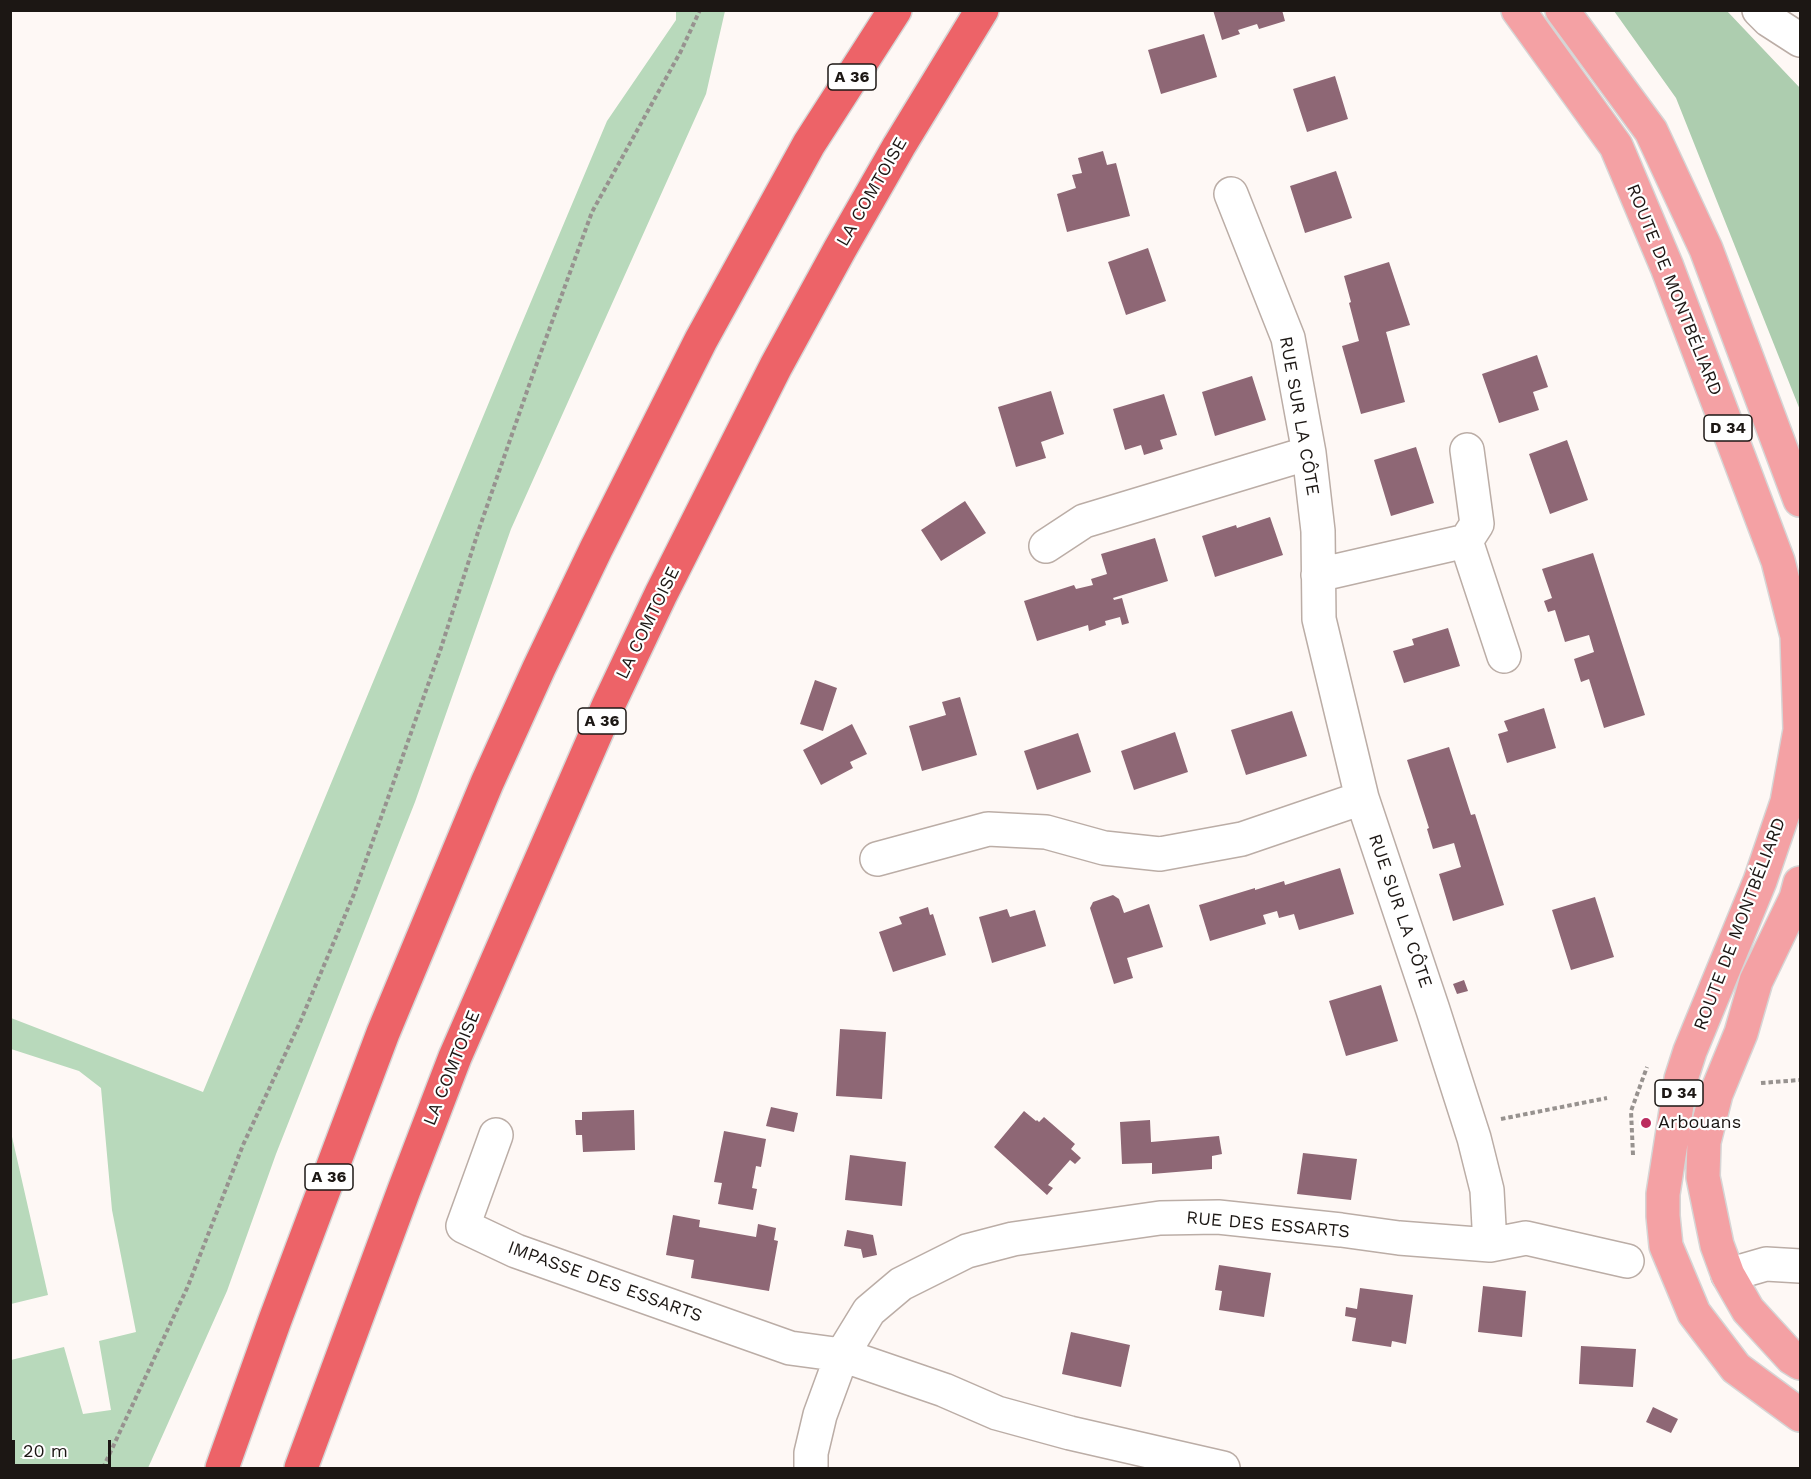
<!DOCTYPE html>
<meta charset="utf-8">
<style>
body{margin:0}
#map{position:relative;width:1811px;height:1479px;overflow:hidden;background:#fef8f5;font-family:"Work Sans",sans-serif}
canvas{display:block}
.frame{position:absolute;inset:0;border:12px solid #1c1714;pointer-events:none}
.scale{position:absolute;left:12px;top:1440px;width:99px;height:27px;box-sizing:border-box;border:3px solid #1c1714;border-top:0;padding-left:8px;font-size:18px;line-height:21px;white-space:nowrap;color:#1c1714;-webkit-text-stroke:4px #fff;paint-order:stroke}
</style>
<div id="map">
<canvas width="1811" height="1479"></canvas>
<div class="frame"></div>
<div class="scale">20 m</div>
</div>
<script>
const context = document.querySelector('canvas').getContext('2d');
context.lineJoin = 'round';
function fill(path, color) {
  context.fillStyle = color;
  context.fill(path, 'evenodd');
}
function shape(rows) {
  const path = new Path2D();
  for (const r of rows) {
    path.moveTo(r[0], r[1]);
    for (let i = 2; i < r.length; i += 2) path.lineTo(r[i], r[i + 1]);
  }
  return path;
}
function stroke(path, color, width, dash) {
  context.strokeStyle = color;
  context.lineWidth = width;
  context.lineCap = dash ? 'butt' : 'round';
  context.setLineDash(dash || []);
  context.stroke(path);
}
function write(font, color, halo, rows, align = 'center') {
  context.font = font + ' "Work Sans",sans-serif';
  context.lineWidth = 4.5;
  context.setLineDash([]);
  context.textBaseline = 'middle';
  context.strokeStyle = halo;
  context.fillStyle = color;
  for (const [text, x, y, turn = 0] of rows) {
    context.save();
    context.translate(x, y);
    context.rotate((+turn || 0) * Math.PI / 180);
    context.textAlign = isNaN(turn) ? turn : align;
    if (halo) context.strokeText(text, 0, 0);
    context.fillText(text, 0, 0);
    context.restore();
  }
}
fill(shape([
 [676,11,725,11,706,94,511,529,415,802,276,1154,227,1291,148,1468,11,1468,11,1360,64,1347,83,1414,111,1410,99,1341,136,1332,112,1210,101,1088,79,1071,11,1049,11,1018,203,1092,514,342,607,121,676,20],
 [10,1128,48,1295,11,1304,10,1304]
]), '#b8d9bb');
fill(shape([
 [1614,11,1727,11,1800,88,1800,410,1676,98]
]), '#adcdaf');
fill(shape([
 [1213,10,1282,10,1285,21,1259,29,1257,24,1238,30,1240,34,1222,40],
 [1204,34,1217,77,1161,94,1148,50],
 [1335,76,1348,119,1307,132,1293,89],
 [1103,151,1107,165,1116,163,1130,216,1067,232,1057,194,1076,188,1072,175,1082,173,1078,158],
 [1336,171,1352,218,1305,233,1290,186],
 [1148,248,1166,301,1126,315,1108,262],
 [1389,262,1410,325,1386,332,1405,402,1361,414,1342,346,1359,341,1349,303,1351,302,1344,276],
 [1537,355,1548,387,1533,392,1539,410,1499,423,1482,374],
 [1252,376,1266,420,1215,436,1202,392],
 [1051,391,1064,434,1041,442,1046,458,1016,467,998,407],
 [1164,394,1177,435,1160,440,1163,449,1144,455,1141,445,1125,450,1113,409],
 [1567,440,1588,500,1550,514,1529,454],
 [1416,447,1434,503,1391,516,1374,460],
 [965,501,986,533,941,561,921,530],
 [1270,517,1283,555,1215,577,1202,536,1236,525,1237,528],
 [1155,538,1168,581,1113,598,1114,600,1122,598,1129,623,1122,625,1120,617,1105,621,1106,625,1089,631,1088,625,1037,641,1024,601,1074,585,1076,589,1093,585,1091,579,1107,574,1101,554],
 [1593,553,1645,715,1604,728,1589,679,1581,682,1574,659,1594,652,1589,635,1565,642,1555,610,1548,612,1544,601,1552,598,1542,569],
 [1448,628,1460,666,1404,683,1393,651,1414,645,1412,639],
 [815,680,837,688,823,731,800,724],
 [960,697,977,755,922,771,909,726,946,715,942,702],
 [1544,708,1556,748,1507,763,1498,734,1508,731,1504,721],
 [1292,711,1307,756,1246,775,1231,730],
 [852,724,867,754,850,762,853,768,821,785,803,750],
 [1175,732,1188,772,1134,790,1121,751],
 [1078,733,1091,772,1037,790,1024,751],
 [1449,747,1471,815,1475,814,1504,905,1453,921,1439,874,1461,867,1454,843,1433,849,1427,829,1429,828,1407,760],
 [1340,868,1354,914,1299,930,1294,914,1279,918,1277,911,1263,915,1266,924,1210,941,1199,905,1255,888,1255,890,1284,881,1285,885],
 [1113,895,1119,899,1124,913,1149,904,1163,947,1127,958,1133,978,1114,984,1090,908,1093,902],
 [1595,897,1614,957,1571,970,1552,910],
 [928,907,930,915,933,914,946,955,893,972,879,932,902,924,899,917],
 [1007,909,1010,917,1035,910,1046,946,992,963,979,917],
 [1464,980,1468,991,1457,994,1453,984],
 [1381,985,1398,1041,1346,1056,1329,1001],
 [840,1029,886,1032,882,1099,836,1096],
 [771,1107,798,1113,794,1132,766,1126],
 [634,1110,635,1150,583,1152,582,1135,576,1135,575,1120,582,1120,582,1112],
 [1024,1111,1036,1121,1037,1120,1039,1122,1044,1117,1075,1144,1071,1149,1081,1158,1075,1164,1070,1160,1048,1185,1053,1188,1047,1195,994,1147],
 [1150,1120,1151,1142,1219,1136,1222,1154,1212,1156,1212,1169,1152,1174,1152,1163,1122,1164,1120,1122],
 [724,1131,766,1139,761,1167,756,1166,752,1188,757,1189,753,1210,718,1204,722,1183,714,1182],
 [1303,1153,1357,1159,1351,1200,1297,1194],
 [850,1155,906,1162,902,1206,845,1200],
 [673,1215,700,1220,699,1227,756,1237,758,1224,776,1228,774,1240,778,1241,769,1291,691,1278,694,1260,666,1255],
 [847,1230,873,1235,877,1255,863,1258,861,1249,844,1246],
 [1219,1265,1271,1273,1264,1317,1219,1310,1222,1291,1215,1290],
 [1483,1286,1526,1291,1522,1337,1478,1332],
 [1360,1288,1413,1295,1406,1344,1392,1341,1391,1347,1352,1341,1356,1318,1345,1316,1346,1307,1357,1309],
 [1071,1332,1130,1345,1121,1387,1062,1374],
 [1581,1346,1636,1349,1633,1387,1579,1384],
 [1653,1407,1678,1419,1671,1433,1646,1422]
]), '#8e6775');
const minor = shape([
 [1759,10,1769,20,1800,40],
 [1231,194,1288,338,1309,453,1318,531,1319,619,1362,798,1433,1010,1474,1138,1487,1190,1490,1245],
 [1466,541,1477,524,1467,450],
 [1046,546,1084,521,1309,453],
 [1318,575,1466,541,1504,656],
 [877,859,988,829,1046,832,1104,848,1160,854,1242,839,1362,798],
 [496,1135,463,1226,516,1251,790,1348,842,1355,944,1390,997,1413,1070,1433,1223,1468],
 [1728,1275,1766,1264,1800,1266],
 [811,1468,811,1453,820,1415,842,1355,869,1311,901,1284,967,1251,1013,1239,1160,1218,1218,1217,1341,1230,1399,1238,1490,1245,1526,1238,1627,1261]
]);
const primary = shape([
 [1518,10,1616,146,1667,267,1778,561,1797,636,1800,730,1787,802,1760,881,1690,1051,1681,1079,1663,1194,1663,1216,1666,1246,1694,1313,1736,1368,1800,1415],
 [1562,10,1651,131,1706,249,1800,500],
 [1800,883,1796,898,1756,981,1741,1033,1716,1094,1704,1142,1703,1177,1717,1245,1728,1275,1748,1310,1792,1358,1800,1363]
]);
const motorway = shape([
 [222,1468,275,1320,383,1033,487,783,539,668,596,549,701,340,809,144,895,10],
 [301,1468,404,1190,455,1057,608,706,661,594,776,366,840,249,899,146,982,10]
]);
stroke(minor, '#bbada6', 36);
stroke(primary, '#d6d5d5', 36);
stroke(motorway, '#d6d5d5', 36);
stroke(shape([
 [1761,1083,1800,1080],
 [1501,1119,1607,1098],
 [1633,1155,1631,1111,1647,1067],
 [103,1468,188,1286,243,1145,301,1020,354,894,441,648,479,529,533,374,592,212,681,51,700,10]
]), '#97928f', 4, [4.5, 3]);
stroke(minor, '#fff', 33);
stroke(primary, '#f4a1a4', 33);
stroke(motorway, '#ed6368', 33);
for (const [x, y, r, color] of [
 [1646,1123,6,"#bb2d5f"]
]) {
  const dot = new Path2D();
  dot.arc(x, y, r, 0, 2 * Math.PI);
  context.fillStyle = color;
  context.fill(dot);
  stroke(dot, '#fff', 2);
}
for (const [x, y, w] of [
 [852,77,48],
 [1728,428,48],
 [602,721,48],
 [1679,1093,48],
 [329,1177,48]
]) {
  const box = new Path2D();
  box.roundRect(x - w / 2, y - 13, w, 26, 4.5);
  context.fillStyle = '#fff';
  context.fill(box);
  stroke(box, '#1c1714', 1.5);
}
write('bold 16px', '#1c1714', null, [
 ["A 36",852,77],
 ["D 34",1728,428],
 ["A 36",602,721],
 ["D 34",1679,1093],
 ["A 36",329,1177]
]);
write('18px', '#1c1714', '#fff', [
 ["LA COMTOISE",872,192,-60],
 ["ROUTE DE MONTBÉLIARD",1674,290,68],
 ["RUE SUR LA CÔTE",1299,416,80],
 ["LA COMTOISE",648,623,-64],
 ["RUE SUR LA CÔTE",1400,911,71],
 ["ROUTE DE MONTBÉLIARD",1740,924,-69],
 ["LA COMTOISE",452,1068,-68],
 ["RUE DES ESSARTS",1268,1225,5],
 ["IMPASSE DES ESSARTS",605,1282,20]
]);
write('18px', '#1c1714', '#fff', [
 ["Arbouans",1658,1123]
], 'left');
</script>
